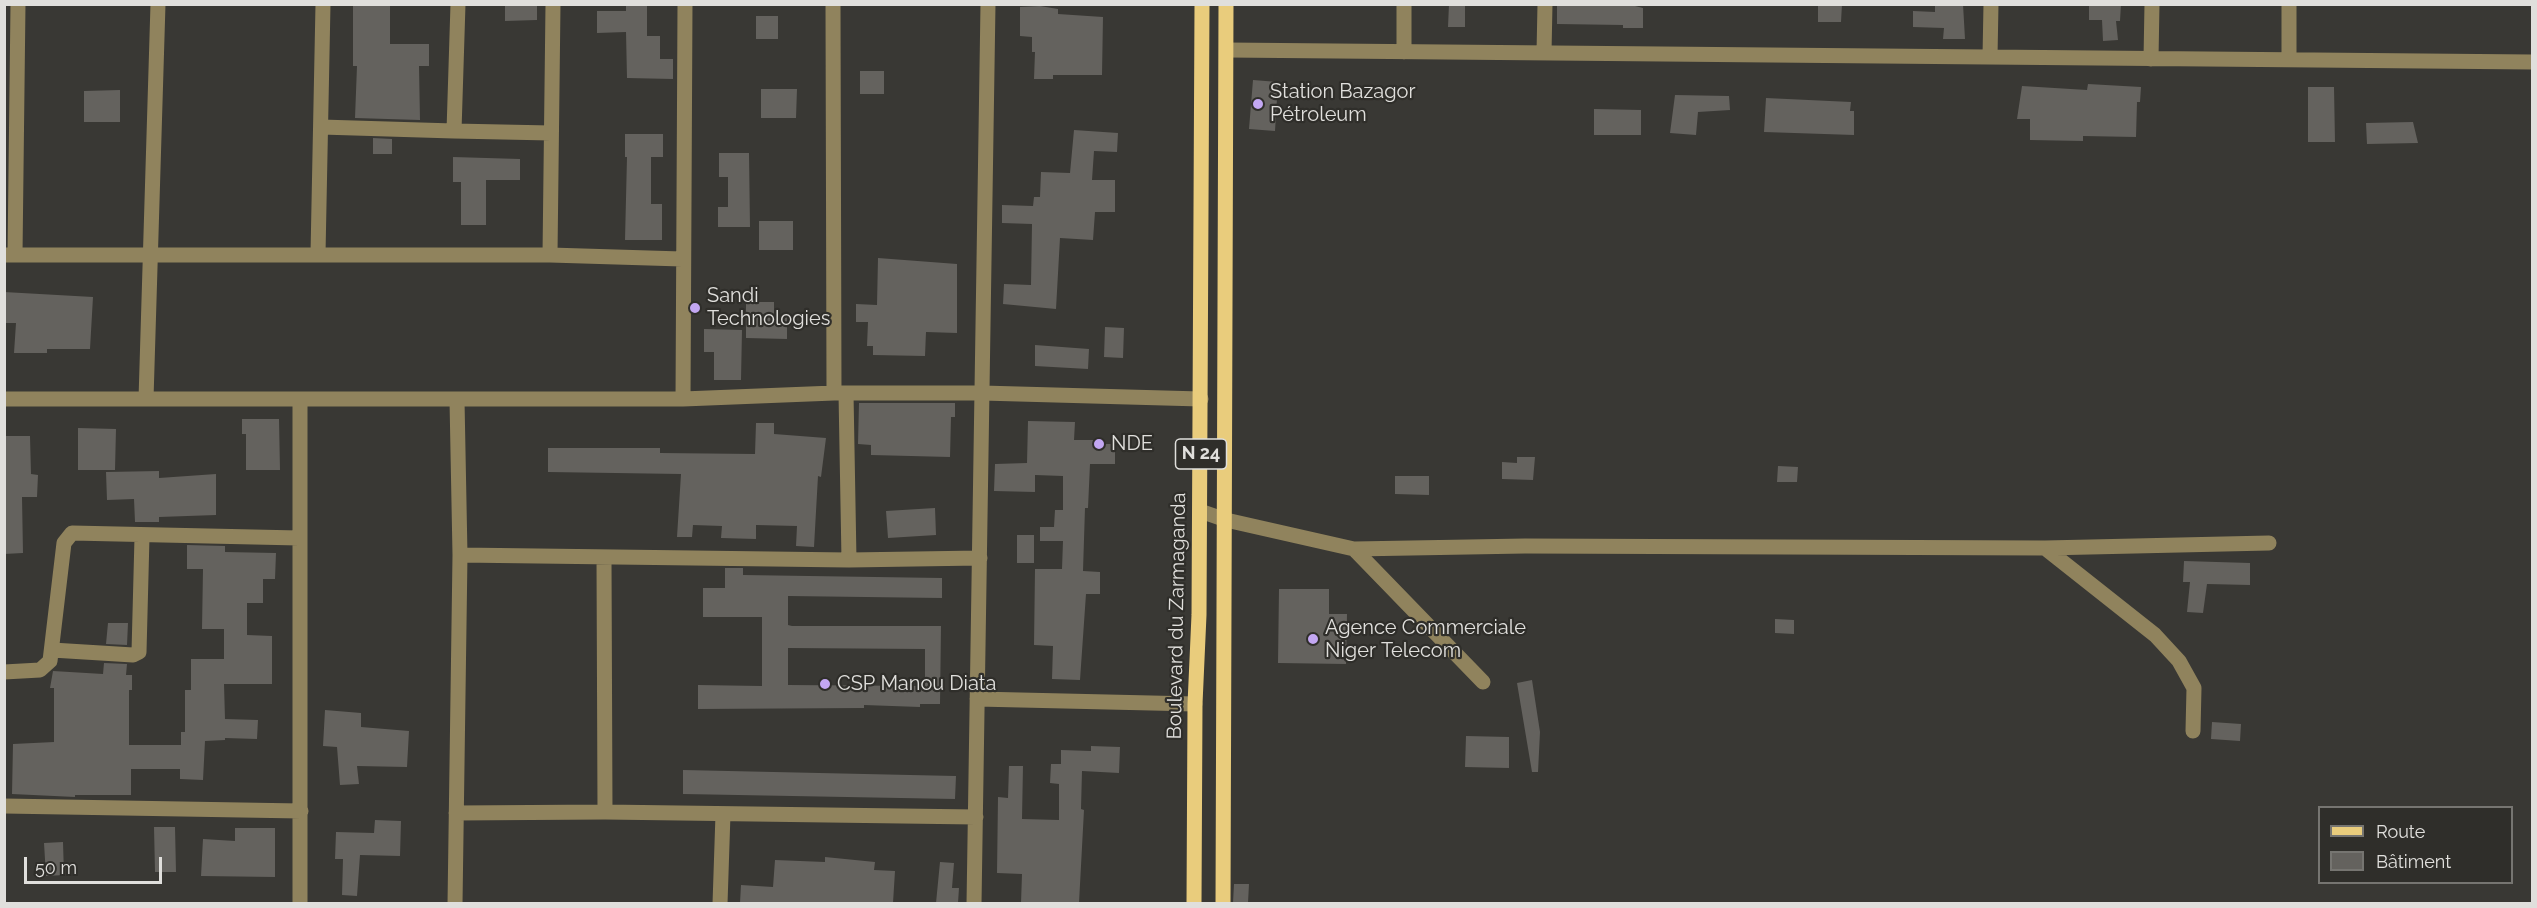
<!DOCTYPE html>
<meta charset="utf-8">
<style>
body{margin:0}
#map{position:relative;width:2537px;height:908px;overflow:hidden;background:#393834;font-family:Raleway,sans-serif}
canvas{display:block}
.frame{position:absolute;inset:0;border:6px solid #e0dfdc;pointer-events:none}
.legend{position:absolute;left:2318px;top:806px;width:195px;height:78px;box-sizing:border-box;background:#2f2e2a;border:2px solid #767571;margin:0;padding:8px 10px;list-style:none;font-size:18px;color:#e0dfdc}
.legend li{display:flex;align-items:center;gap:12px;height:30px}
.legend b{width:30px;border:2px solid #767571}
.scale{position:absolute;left:24px;top:857px;width:138px;height:27px;box-sizing:border-box;border:3px solid #e0dfdc;border-top:0;padding-left:8px;font-size:18px;line-height:21px;white-space:nowrap;color:#e0dfdc;-webkit-text-stroke:4px #2f2e2a;paint-order:stroke}
</style>
<div id="map">
<canvas width="2537" height="908"></canvas>
<div class="frame"></div>
<ul class="legend">
<li><b style="height:8px;background:#e9cc7c"></b>Route</li>
<li><b style="height:16px;background:#64625e"></b>Bâtiment</li>
</ul>
<div class="scale">50 m</div>
</div>
<script>
const context = document.querySelector('canvas').getContext('2d');
context.lineJoin = 'round';
function fill(path, color) {
  context.fillStyle = color;
  context.fill(path, 'evenodd');
}
function shape(rows) {
  const path = new Path2D();
  for (const r of rows) {
    path.moveTo(r[0], r[1]);
    for (let i = 2; i < r.length; i += 2) path.lineTo(r[i], r[i + 1]);
  }
  return path;
}
function stroke(path, color, width, dash) {
  context.strokeStyle = color;
  context.lineWidth = width;
  context.lineCap = dash ? 'butt' : 'round';
  context.setLineDash(dash || []);
  context.stroke(path);
}
function write(font, color, halo, rows, align = 'center') {
  context.font = font + ' Raleway,sans-serif';
  context.lineWidth = 4.5;
  context.setLineDash([]);
  context.textBaseline = 'middle';
  context.strokeStyle = halo;
  context.fillStyle = color;
  for (const [text, x, y, turn = 0] of rows) {
    context.save();
    context.translate(x, y);
    context.rotate((+turn || 0) * Math.PI / 180);
    context.textAlign = isNaN(turn) ? turn : align;
    if (halo) context.strokeText(text, 0, 0);
    context.fillText(text, 0, 0);
    context.restore();
  }
}
fill(shape([
 [353,4,390,4,390,44,429,44,429,66,419,66,420,120,355,118,357,66,353,66],
 [505,4,537,4,537,20,505,21],
 [626,4,647,4,647,36,660,36,660,59,673,59,673,79,627,78,626,32,597,33,597,11,626,11],
 [1449,4,1465,4,1465,27,1448,27],
 [1557,4,1631,5,1643,8,1643,28,1623,28,1623,25,1557,24],
 [1818,4,1842,4,1841,22,1818,22],
 [1935,4,1963,4,1965,39,1943,39,1944,28,1913,27,1913,11,1935,12],
 [2089,4,2121,4,2120,21,2116,21,2118,40,2103,41,2102,20,2089,20],
 [1040,6,1058,9,1058,14,1103,17,1102,75,1053,75,1053,79,1034,79,1035,52,1032,52,1032,37,1020,36,1020,7],
 [756,16,778,16,778,39,756,39],
 [860,71,884,71,884,94,860,94],
 [1253,80,1278,82,1275,131,1249,129],
 [2088,84,2141,87,2140,102,2137,102,2136,137,2083,136,2083,141,2030,140,2030,119,2017,119,2022,86,2087,90],
 [2308,87,2334,87,2335,142,2308,142],
 [761,89,797,89,796,118,761,118],
 [120,90,120,122,84,122,84,91],
 [1675,95,1729,96,1730,110,1698,112,1696,135,1670,133],
 [1766,98,1851,102,1850,111,1854,111,1854,135,1764,132],
 [1594,109,1641,110,1641,135,1594,135],
 [2413,122,2418,143,2367,144,2366,123],
 [1074,130,1118,133,1117,152,1094,151,1092,180,1115,180,1115,212,1095,212,1093,240,1060,238,1056,309,1003,304,1004,284,1031,285,1032,224,1002,223,1002,205,1033,206,1034,197,1040,197,1041,172,1070,173],
 [625,134,663,134,663,157,651,157,651,204,662,204,662,240,625,240,627,157,625,157],
 [373,138,392,139,392,154,373,154],
 [719,153,749,153,750,227,718,227,718,207,728,207,728,177,719,177],
 [453,157,520,159,520,180,486,180,486,225,461,225,461,182,453,182],
 [759,221,793,221,793,250,759,250],
 [878,258,957,264,957,333,926,332,925,356,873,355,873,346,867,346,868,322,856,322,856,304,877,305],
 [4,292,93,297,90,349,47,349,47,353,14,353,16,323,4,323],
 [746,302,774,302,774,316,787,316,787,339,746,338],
 [1105,327,1124,328,1123,358,1104,357],
 [704,329,742,330,741,380,714,380,714,352,704,352],
 [1035,345,1089,349,1088,369,1035,366],
 [859,403,955,403,955,417,951,417,950,457,871,455,871,445,858,444],
 [242,419,279,419,280,470,246,470,246,434,242,434],
 [1028,421,1075,422,1074,440,1103,440,1103,444,1115,444,1115,464,1090,464,1088,508,1085,508,1083,571,1100,572,1100,594,1086,594,1080,680,1052,679,1053,646,1034,645,1035,569,1062,569,1063,541,1040,541,1040,527,1054,527,1055,510,1063,510,1063,476,1035,475,1035,492,994,491,995,464,1027,463],
 [756,423,774,423,774,434,826,438,821,477,818,476,814,547,796,546,797,526,756,525,756,539,721,538,722,526,693,525,692,537,677,537,681,474,548,472,548,448,660,448,660,453,755,454],
 [78,428,116,429,115,470,78,470],
 [4,436,30,436,31,474,38,475,37,497,22,497,23,553,4,554],
 [1517,457,1535,457,1533,480,1502,479,1502,462,1517,463],
 [1778,466,1798,467,1797,482,1777,482],
 [159,471,159,478,216,474,216,515,159,517,159,522,135,522,134,499,107,500,106,472],
 [1395,476,1429,476,1429,495,1395,494],
 [935,508,936,535,888,538,886,511],
 [1017,535,1034,535,1034,563,1017,563],
 [187,545,225,546,225,552,276,553,275,579,263,579,263,603,247,603,247,635,272,636,272,684,224,684,225,719,258,720,257,739,225,738,225,740,205,741,203,780,180,779,180,769,131,769,131,795,75,795,75,797,12,794,13,744,54,742,54,688,50,688,53,671,103,674,104,663,127,664,126,675,132,675,132,690,129,690,129,745,181,745,181,732,185,732,185,690,191,690,191,659,224,659,224,629,202,629,203,569,187,569],
 [2184,561,2250,563,2250,585,2207,584,2203,613,2187,612,2190,582,2183,582],
 [725,568,743,568,743,575,942,578,942,598,788,596,788,625,792,626,941,626,940,704,920,704,920,707,864,705,864,708,698,709,698,685,762,686,762,617,703,617,703,588,725,588],
 [788,648,925,649,925,686,788,685],
 [1279,589,1329,589,1329,614,1347,614,1346,664,1278,663],
 [1775,619,1794,620,1794,634,1775,633],
 [108,623,128,623,127,645,106,644],
 [1532,680,1540,732,1538,772,1532,772,1517,683],
 [325,710,361,713,361,727,409,731,407,767,357,766,359,784,340,785,337,747,323,746],
 [2212,722,2241,724,2240,741,2211,739],
 [1466,736,1509,737,1509,768,1465,767],
 [1091,746,1120,747,1119,773,1082,771,1081,809,1084,810,1079,903,1021,903,1022,874,997,873,998,797,1008,798,1009,766,1023,766,1022,819,1059,820,1059,784,1050,783,1051,764,1061,764,1061,750,1091,751],
 [683,770,956,776,955,799,683,794],
 [375,820,401,821,400,856,360,855,357,896,342,895,343,859,335,859,336,832,374,833],
 [154,827,175,827,176,872,155,872],
 [235,828,275,828,275,877,201,876,203,839,235,841],
 [63,842,64,875,46,876,44,843],
 [825,857,875,862,874,870,895,871,893,903,740,903,741,885,773,887,775,860,825,862],
 [940,862,954,863,952,888,959,888,958,903,936,903],
 [1234,884,1249,884,1248,903,1233,903]
]), '#64625e');
stroke(shape([
 [833,4,834,393],
 [1227,50,2532,62],
 [1404,52,1404,4],
 [1544,53,1545,4],
 [1990,57,1991,4],
 [2151,59,2152,4],
 [2289,60,2289,4],
 [321,127,454,131,458,4],
 [454,131,551,133],
 [318,254,323,4],
 [4,255,550,255,682,259],
 [15,255,18,4],
 [550,255,553,4],
 [846,393,849,560],
 [4,399,683,399,834,393,982,393,1201,399],
 [146,399,158,4],
 [683,399,685,4],
 [1200,511,1226,520,1354,549,1525,546,2045,548,2269,543],
 [2045,548,2155,635,2179,661,2194,688,2193,731],
 [1354,549,1483,682],
 [460,555,849,560,980,558],
 [604,558,605,812],
 [52,650,133,655,139,652,142,537],
 [4,672,40,670,50,661,64,543,72,533,299,538],
 [977,699,1195,704],
 [4,806,301,811],
 [456,813,605,812,976,817],
 [300,904,300,400],
 [455,904,460,555,457,400],
 [720,904,723,814],
 [974,904,988,4]
]), '#90835d', 15);
stroke(shape([
 [1194,904,1195,704,1199,615,1202,4],
 [1223,904,1226,4]
]), '#e9cc7c', 15);
for (const [x, y, r, color] of [
 [1258,104,6,"#c3a7f2"],
 [695,308,6,"#c3a7f2"],
 [1099,444,6,"#c3a7f2"],
 [1313,639,6,"#c3a7f2"],
 [825,684,6,"#c3a7f2"]
]) {
  const dot = new Path2D();
  dot.arc(x, y, r, 0, 2 * Math.PI);
  context.fillStyle = color;
  context.fill(dot);
  stroke(dot, '#2f2e2a', 2);
}
for (const [x, y, w] of [
 [1201,454,51]
]) {
  const box = new Path2D();
  box.roundRect(x - w / 2, y - 15, w, 30, 4.5);
  context.fillStyle = '#2f2e2a';
  context.fill(box);
  stroke(box, '#e0dfdc', 1.5);
}
write('bold 18px', '#e0dfdc', null, [
 ["N 24",1201,454]
]);
write('20px', '#e0dfdc', '#2f2e2a', [
 ["Station Bazagor",1270,92],
 ["Pétroleum",1270,115],
 ["Sandi",707,296],
 ["Technologies",707,319],
 ["NDE",1111,444],
 ["Agence Commerciale",1325,628],
 ["Niger Telecom",1325,651],
 ["CSP Manou Diata",837,684]
], 'left');
write('20px', '#e0dfdc', '#2f2e2a', [
 ["Boulevard du Zarmaganda",1177,616,-89]
]);
</script>
